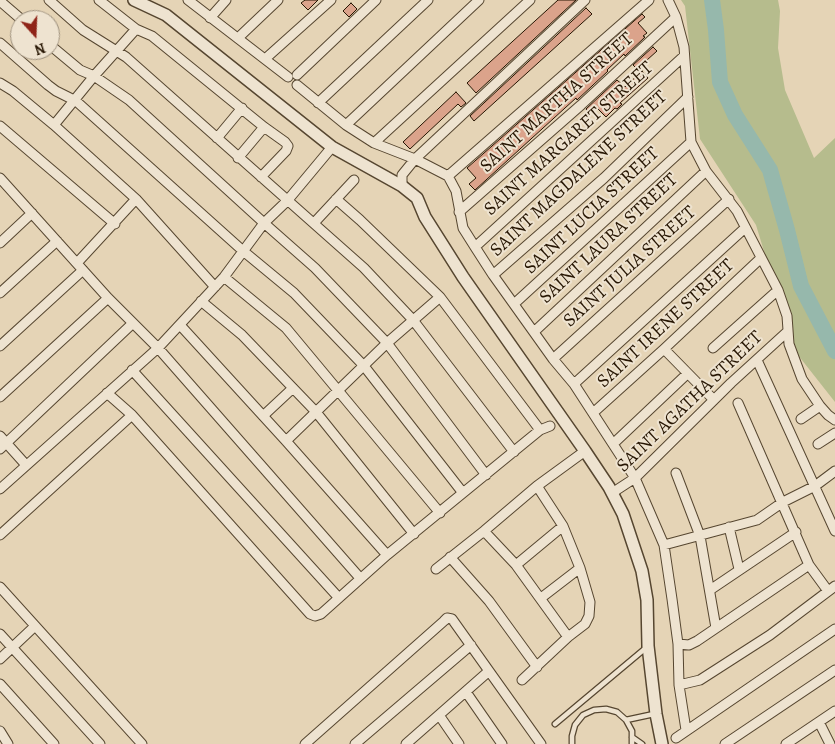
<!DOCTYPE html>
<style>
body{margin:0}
#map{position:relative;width:835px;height:744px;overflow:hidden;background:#e5d4b6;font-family:Alegreya,serif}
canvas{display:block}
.north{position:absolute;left:10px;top:10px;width:50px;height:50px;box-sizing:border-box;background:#eee3d0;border:1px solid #9e917e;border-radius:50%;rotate:160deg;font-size:14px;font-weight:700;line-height:20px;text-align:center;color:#271603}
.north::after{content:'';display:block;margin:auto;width:18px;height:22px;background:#8f2418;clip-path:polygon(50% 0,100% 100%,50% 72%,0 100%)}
</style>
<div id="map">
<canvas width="835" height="744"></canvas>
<div class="north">N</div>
</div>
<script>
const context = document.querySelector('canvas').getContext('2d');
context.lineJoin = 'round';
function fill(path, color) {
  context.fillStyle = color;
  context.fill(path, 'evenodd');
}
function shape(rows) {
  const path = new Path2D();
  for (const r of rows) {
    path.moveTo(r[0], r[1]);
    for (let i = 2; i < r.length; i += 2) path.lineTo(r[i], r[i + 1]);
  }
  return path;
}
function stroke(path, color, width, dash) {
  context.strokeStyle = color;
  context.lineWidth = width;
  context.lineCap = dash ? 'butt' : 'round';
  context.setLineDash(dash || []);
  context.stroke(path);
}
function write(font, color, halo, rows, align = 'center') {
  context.font = font + ' Alegreya,serif';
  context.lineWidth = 4;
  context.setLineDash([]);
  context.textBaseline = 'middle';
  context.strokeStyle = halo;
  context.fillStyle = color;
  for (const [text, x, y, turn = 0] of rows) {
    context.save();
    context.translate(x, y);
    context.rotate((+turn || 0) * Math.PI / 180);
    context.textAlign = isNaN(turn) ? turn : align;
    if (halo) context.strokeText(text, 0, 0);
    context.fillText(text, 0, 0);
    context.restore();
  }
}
fill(shape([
 [681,0,778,0,780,11,778,48,785,90,814,158,835,138,835,402,794,350,756,225,700,139,685,6]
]), '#b6bc8d');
stroke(shape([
 [712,0,716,30,720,82,735,115,770,170,787,230,801,286,835,351]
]), '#96b8ac', 16);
const building = shape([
 [305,0,318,0,308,10,301,3,305,0],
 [558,0,576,0,476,93,467,83,558,0],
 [351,3,357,9,349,17,343,11,351,3],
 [586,8,592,14,474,121,470,116,586,8],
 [642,14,645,17,638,23,647,33,643,36,645,37,625,56,624,54,607,70,608,71,577,100,576,98,475,190,469,184,476,178,467,168,642,14],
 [653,47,657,51,637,69,633,65,653,47],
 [642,71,648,78,620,103,622,104,617,109,615,108,606,117,596,107,589,113,586,109,617,80,625,87,642,71],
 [456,92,466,103,461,107,458,104,410,149,403,142,456,92]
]);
fill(building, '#dba38b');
stroke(building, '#271603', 1);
const service = shape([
 [626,720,654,714],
 [555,724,647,647],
 [632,737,642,744],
 [572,744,572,736,575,725,583,715,594,710,606,709,617,712,626,720,632,731,632,744]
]);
const minor = shape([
 [49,0,83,30,126,57,364,268,413,320,514,452],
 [99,0,136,29,152,36,264,127,285,142,288,146,286,151,261,177],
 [188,0,288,77],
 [668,0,676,17,684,47,691,142,706,171,737,211,778,290,787,316,789,344,802,379,820,406,828,415,835,420],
 [0,1,22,20],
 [210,18,226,0],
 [238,38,278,0],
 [0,43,48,85,56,91,76,101,242,250,294,293,364,366,463,493],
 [50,45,80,70,94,76,129,100,264,223,315,268,387,343,486,475],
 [265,59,331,0],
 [297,75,376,0],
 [0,83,13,91,54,125,136,199,215,287],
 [297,85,346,125,374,143,415,159,448,176,456,191,463,228,475,247,493,275,553,359,574,384,635,478,664,545,672,599,678,644,679,685,686,730],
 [318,103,428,0],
 [54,125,94,76,136,29],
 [346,125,479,0],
 [0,126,115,224],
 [217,138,242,108],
 [374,143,530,0],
 [238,158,264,127],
 [448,176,649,0],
 [0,178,108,298,158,348,360,578],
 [402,186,402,175,415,159,585,0],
 [336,199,360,220,440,297,540,430],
 [459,212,581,105,676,17],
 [314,223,354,180],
 [0,243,32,213],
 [475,247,684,56],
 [77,263,136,199],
 [493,275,604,178,688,97],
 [224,277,286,328,440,513],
 [0,293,57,241],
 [201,301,242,335,316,412,414,534],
 [514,304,691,142],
 [180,325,286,441,387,555],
 [535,331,706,171],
 [0,346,83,270],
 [713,348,778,290],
 [664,349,714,400],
 [553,359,729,199],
 [757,360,835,531],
 [132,370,339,598],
 [574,384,745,228],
 [107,393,132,415,310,614,315,616,321,614,387,555,540,430,550,426],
 [0,397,108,298],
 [738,403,809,565,828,591],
 [593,413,664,349,761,258],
 [263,416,293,388],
 [801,419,820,406],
 [0,436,26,465],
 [286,441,387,343,440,297],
 [613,444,687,374],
 [818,444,835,433],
 [0,449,133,323],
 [676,473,700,536,716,628],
 [0,489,158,348,224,277,264,223,287,201,332,147],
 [612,493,635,478,731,383,788,331],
 [729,527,739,569],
 [484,531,516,565,568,637],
 [0,535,132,415],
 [664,545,757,520,783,502,815,486,835,471],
 [450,557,489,601,537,667],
 [516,565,563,526],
 [436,569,484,531,537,486,585,451],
 [0,587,142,744],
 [710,590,796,532],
 [541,598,580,568],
 [0,634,100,744],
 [678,644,689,645,697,641,809,565],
 [0,659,35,626],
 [489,671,541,744],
 [522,680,568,637,585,624,589,616,590,602,580,568,563,526,537,486],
 [0,684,54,744],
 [679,685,700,680,770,635,835,586],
 [466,692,502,744],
 [439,715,459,744],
 [819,722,830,744],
 [0,731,8,744],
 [676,738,835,629],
 [305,744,444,621,447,618,452,619,489,671,406,744],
 [355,744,471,645],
 [725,744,835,670],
 [786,744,835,711]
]);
const tertiary = shape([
 [134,0,166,15,332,147,402,186,417,198,425,217,463,277,585,451,609,487,623,514,642,571,647,600,648,646,656,714,662,744]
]);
stroke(service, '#564630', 7);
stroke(minor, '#564630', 11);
stroke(tertiary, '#564630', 14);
stroke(service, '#eee3d0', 4.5);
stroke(minor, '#eee3d0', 9);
stroke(tertiary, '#eee3d0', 11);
write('19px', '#271603', '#eee3d0', [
 ["SAINT MARTHA STREET",557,103,-42],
 ["SAINT MARGARET STREET",569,139,-42],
 ["SAINT MAGDALENE STREET",579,174,-43],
 ["SAINT LUCIA STREET",592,211,-43],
 ["SAINT LAURA STREET",609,239,-43],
 ["SAINT JULIA STREET",630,267,-42],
 ["SAINT IRENE STREET",666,324,-43],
 ["SAINT AGATHA STREET",690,402,-44]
]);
</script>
